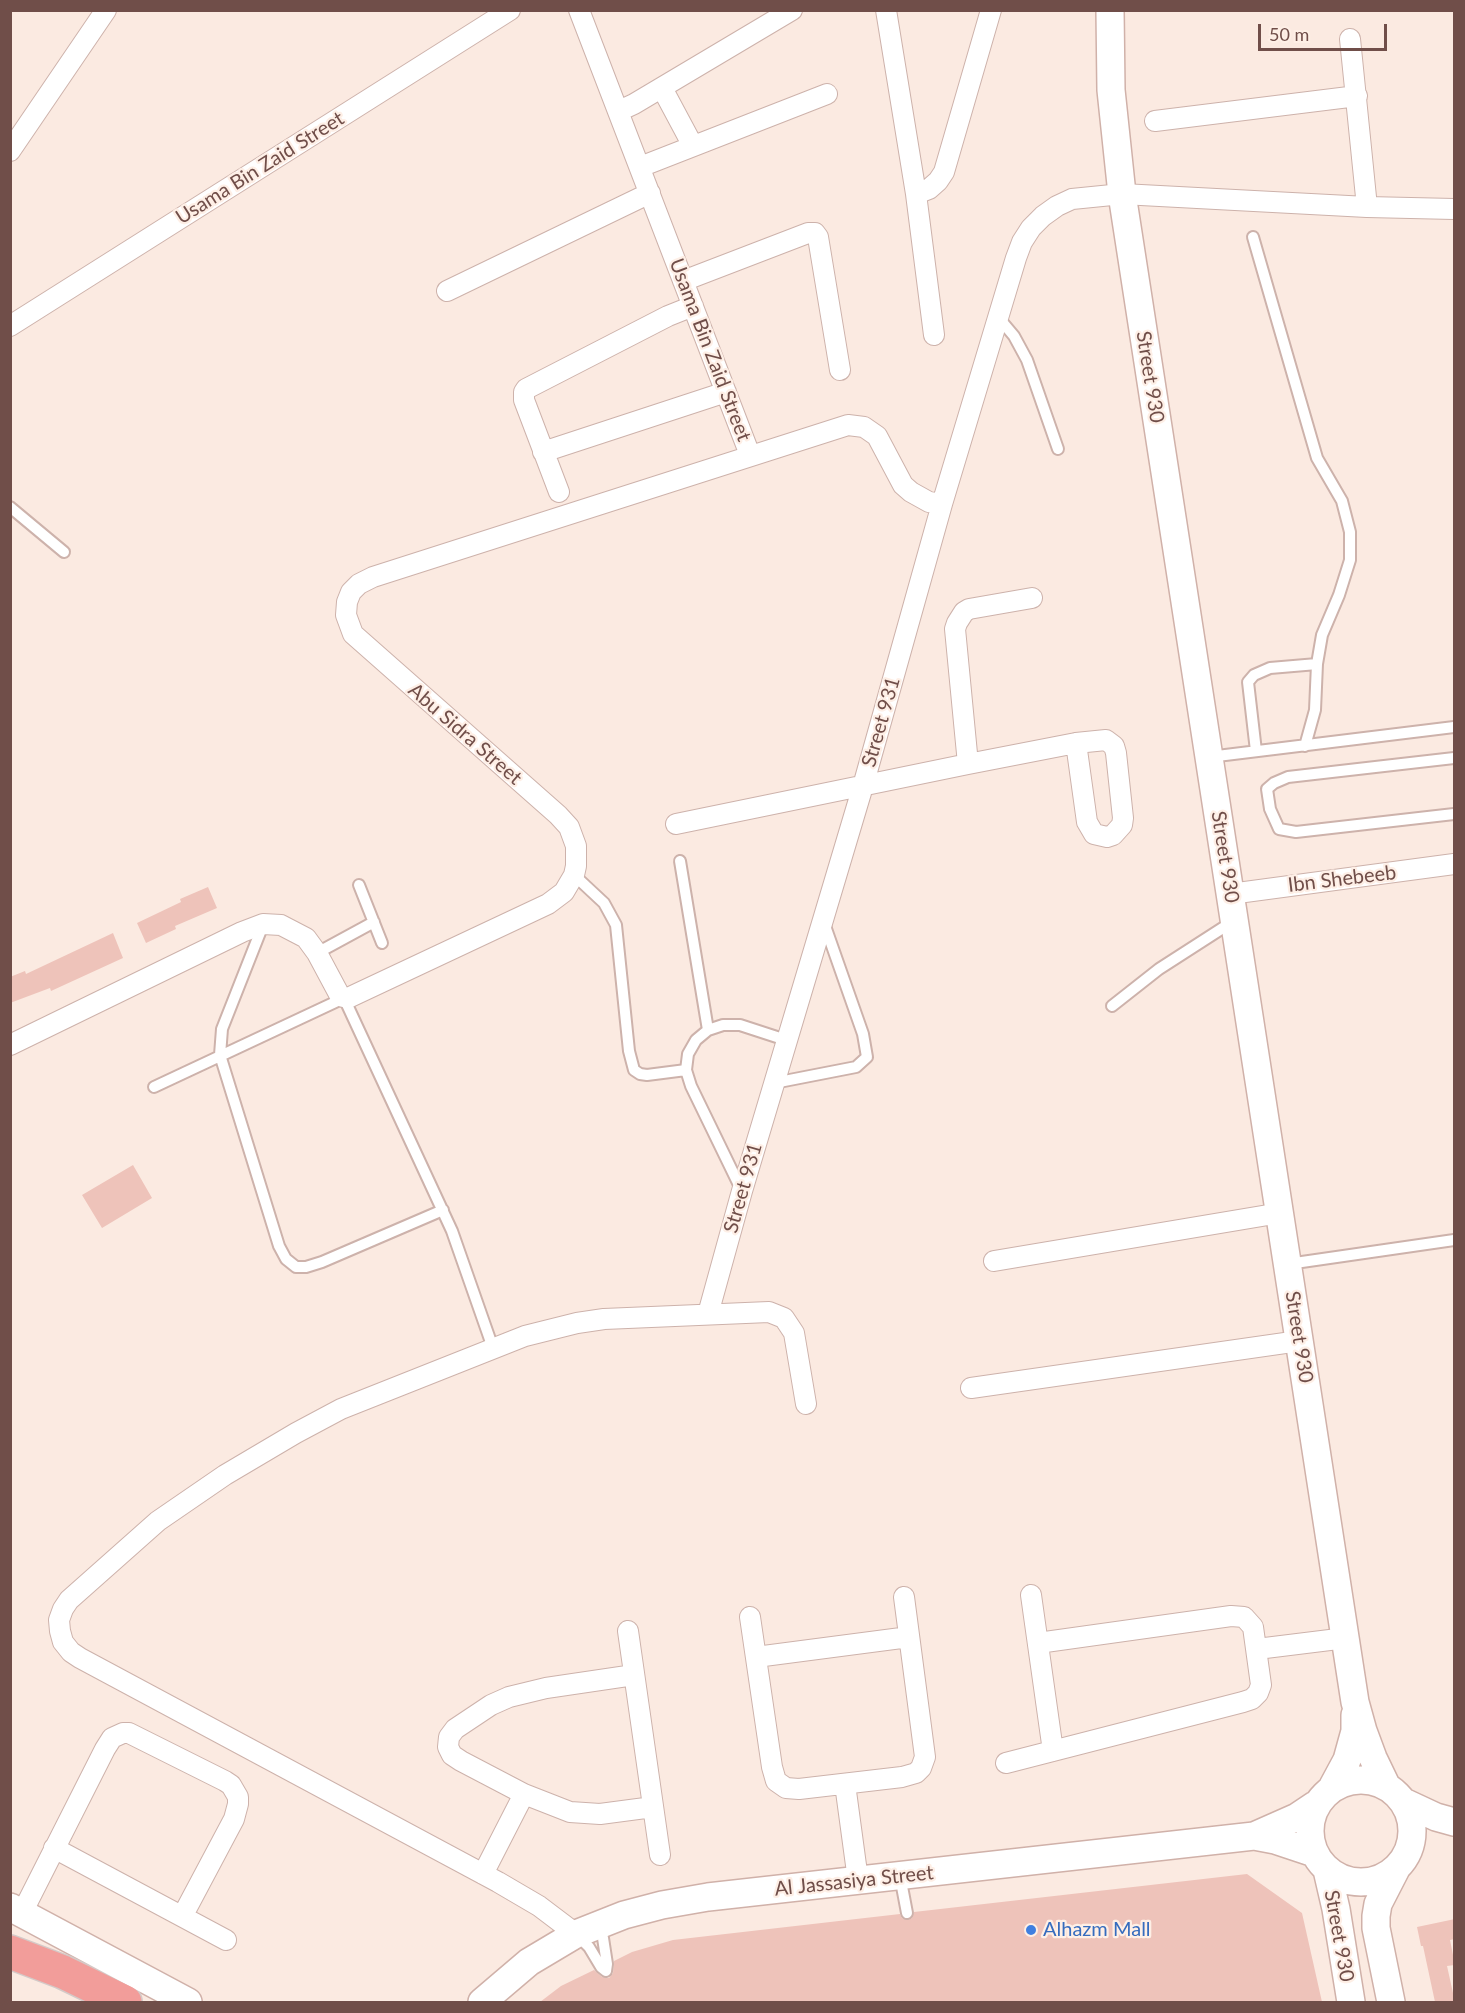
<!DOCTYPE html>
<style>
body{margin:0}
#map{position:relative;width:1465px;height:2013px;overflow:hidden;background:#fbeae1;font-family:Lato,sans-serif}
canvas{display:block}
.frame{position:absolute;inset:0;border:12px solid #704e49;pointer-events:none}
.scale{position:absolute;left:1258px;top:24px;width:129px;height:27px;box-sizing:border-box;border:3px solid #704e49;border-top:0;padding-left:8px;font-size:18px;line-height:21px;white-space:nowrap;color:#704e49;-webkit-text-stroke:4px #feefe6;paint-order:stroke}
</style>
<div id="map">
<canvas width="1465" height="2013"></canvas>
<div class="frame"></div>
<div class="scale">50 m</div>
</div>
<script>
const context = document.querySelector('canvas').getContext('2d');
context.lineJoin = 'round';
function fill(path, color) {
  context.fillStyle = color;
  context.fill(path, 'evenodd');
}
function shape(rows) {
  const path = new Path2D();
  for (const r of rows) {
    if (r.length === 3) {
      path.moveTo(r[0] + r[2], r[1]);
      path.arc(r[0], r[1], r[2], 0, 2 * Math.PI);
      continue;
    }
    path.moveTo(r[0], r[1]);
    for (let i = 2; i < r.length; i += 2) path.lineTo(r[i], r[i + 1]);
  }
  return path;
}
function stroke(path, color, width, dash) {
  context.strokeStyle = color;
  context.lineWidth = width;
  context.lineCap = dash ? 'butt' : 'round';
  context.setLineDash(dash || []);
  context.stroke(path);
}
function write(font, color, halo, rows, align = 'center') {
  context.font = font + ' Lato,sans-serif';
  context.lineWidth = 4.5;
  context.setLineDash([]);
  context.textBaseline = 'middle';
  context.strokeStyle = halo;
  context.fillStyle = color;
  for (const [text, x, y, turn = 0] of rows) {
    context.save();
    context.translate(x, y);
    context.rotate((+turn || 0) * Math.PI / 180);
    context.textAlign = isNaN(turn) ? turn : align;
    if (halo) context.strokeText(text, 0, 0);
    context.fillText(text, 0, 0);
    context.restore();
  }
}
fill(shape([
 [208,887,217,908,175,926,176,929,146,943,137,923,181,902,180,899],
 [113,933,123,958,51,991,50,988,10,1003,10,977,25,971,26,974],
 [133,1165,152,1198,102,1228,82,1195],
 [1247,1874,1302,1913,1322,2002,540,2002,561,1986,594,1970,602,1977,609,1978,613,1973,614,1961,632,1952,673,1940,900,1914,902,1918,908,1920,912,1918,914,1912],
 [1455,1919,1455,1939,1450,1940,1455,1965,1447,1966,1455,2002,1435,2002,1423,1946,1421,1946,1417,1927]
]), '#eec3ba');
const lane = shape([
 [1253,237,1317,458,1342,501,1350,532,1350,560,1339,595,1322,635,1317,664,1315,710,1305,746],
 [998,317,1014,336,1027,360,1058,449],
 [10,507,64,552],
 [1256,751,1248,682,1254,675,1270,668,1317,664],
 [1209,757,1454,727],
 [1454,758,1288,777,1274,783,1267,789,1270,809,1279,829,1296,832,1454,814],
 [680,861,708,1030],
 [574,875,604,903,616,925,629,1051,634,1070,640,1074,647,1075,686,1070],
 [359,885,382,943],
 [263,925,222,1029,220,1055,279,1246,286,1259,296,1267,306,1267,322,1262,443,1210],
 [317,953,374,922],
 [1112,1006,1159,969,1232,922],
 [774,1083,856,1067,867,1057,863,1034,824,923],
 [154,1087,344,998,452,1231,493,1348],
 [741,1189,691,1086,686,1070,688,1054,696,1040,708,1030,723,1025,740,1025,786,1040],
 [1288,1264,1454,1240],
 [900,1876,907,1913],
 [599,1924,603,1938,607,1964,606,1971],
 [576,1934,589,1947,601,1967,606,1971]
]);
const street = shape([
 [579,10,750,455],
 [886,10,916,194,934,335],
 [1350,39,1367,207],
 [662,88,693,146],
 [619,111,634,104,792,10],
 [1155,121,1357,96],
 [10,151,106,10],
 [640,167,827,94],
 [916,194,929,189,938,181,944,172,991,10],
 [683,281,808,233,815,233,818,237,840,370],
 [447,291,650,193],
 [10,326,510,10],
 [543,452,726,392],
 [559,492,524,400,524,392,526,389,668,316,693,306],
 [968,764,955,629,957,623,964,612,969,609,1032,598],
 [676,824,968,764,1076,743,1106,740,1114,746,1116,753,1123,818,1122,825,1113,835,1107,837,1094,834,1087,822,1076,743],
 [1230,894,1454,864],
 [10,1045,242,932,263,924,281,925,306,938,317,953,340,996,348,998,548,904,564,892,574,875,576,866,576,846,569,827,558,815,353,634,346,615,347,602,351,592,359,584,373,577,848,425,864,427,877,436,903,485,911,492,929,502,942,504],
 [994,1261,1280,1213],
 [708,1314,742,1191,863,786,942,504,1016,258,1022,242,1031,228,1043,216,1057,206,1072,199,1122,194,1367,207,1454,209],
 [971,1388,1299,1341],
 [1031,1595,1053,1751],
 [750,1617,772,1767,776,1781,786,1788,799,1789,902,1777,916,1773,921,1768,925,1757,904,1597],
 [628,1631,660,1855],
 [1257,1649,1346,1638],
 [756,1657,909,1637],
 [634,1675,546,1688,509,1697,491,1705,455,1729,449,1737,448,1747,452,1755,461,1761,524,1794,570,1812,600,1814,653,1807],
 [1006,1763,1243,1702,1252,1699,1258,1693,1261,1685,1253,1627,1244,1617,1231,1616,1038,1643],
 [845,1784,858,1880],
 [54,1848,226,1940],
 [483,1874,524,1794],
 [22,1913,105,1749,112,1738,123,1733,129,1733,225,1781,231,1785,238,1797,238,1804,234,1819,183,1915],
 [576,1934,539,1906,498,1882,80,1658,71,1652,63,1642,60,1631,59,1620,63,1609,69,1600,158,1521,225,1475,296,1433,341,1409,525,1336,577,1323,604,1319,769,1312,784,1318,794,1333,806,1404]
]);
const secondary = shape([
 [1110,10,1111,90,1122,194,1355,1702,1363,1731,1373,1758,1386,1785],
 [1361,1831,51],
 [1333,1786,1347,1760,1355,1731,1355,1715],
 [1406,1803,1436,1817,1454,1822],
 [1254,1836,1275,1840,1314,1853],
 [1327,1870,1336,1909,1351,2002],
 [10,1907,188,2002],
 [482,2002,529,1962,576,1934,624,1915,662,1905,708,1897,1254,1836,1297,1817,1315,1805],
 [1391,2002,1376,1928,1376,1916,1378,1904,1397,1867]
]);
const highway = shape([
 [10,1952,63,1972,125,2002]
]);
stroke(lane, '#cdb2ab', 14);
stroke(street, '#cdb2ab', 22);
stroke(secondary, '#d0b1a9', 30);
stroke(highway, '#d4cac8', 36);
stroke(lane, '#fff', 10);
stroke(street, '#fff', 20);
stroke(secondary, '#fff', 27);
stroke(highway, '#f29d9a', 33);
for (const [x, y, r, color] of [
 [1031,1930,6,"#3f7fe0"]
]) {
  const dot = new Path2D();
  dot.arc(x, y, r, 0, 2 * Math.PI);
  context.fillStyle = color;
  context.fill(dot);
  stroke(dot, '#feefe6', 2);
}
write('20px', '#704e49', '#feefe6', [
 ["Usama Bin Zaid Street",260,168,-32],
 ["Usama Bin Zaid Street",710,350,69],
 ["Street 930",1150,377,81],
 ["Street 931",881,722,-74],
 ["Abu Sidra Street",465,734,41],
 ["Street 930",1225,857,81],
 ["Ibn Shebeeb",1342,879,-7],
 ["Street 931",743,1188,-74],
 ["Street 930",1299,1337,81],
 ["Al Jassasiya Street",854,1881,-6],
 ["Street 930",1339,1936,80]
]);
write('20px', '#366cbe', '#feefe6', [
 ["Alhazm Mall",1043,1930]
], 'left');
</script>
